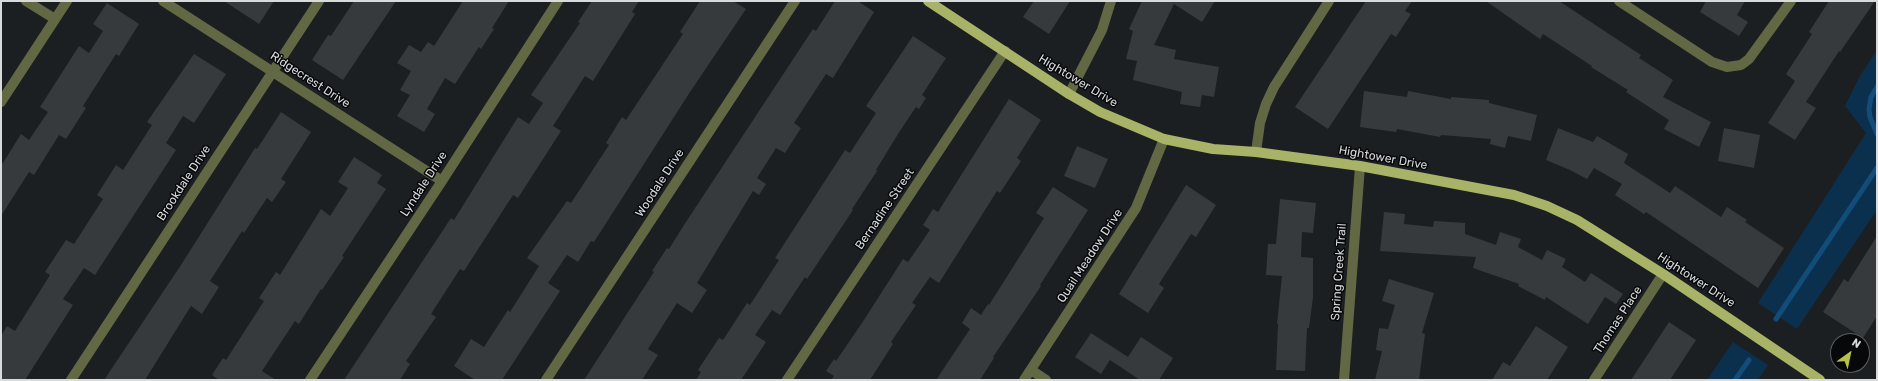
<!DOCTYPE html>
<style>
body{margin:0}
#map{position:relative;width:1878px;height:381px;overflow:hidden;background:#1b1f22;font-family:Rubik,sans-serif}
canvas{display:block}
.frame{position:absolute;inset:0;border:2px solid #d8dadc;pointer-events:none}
.north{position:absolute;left:1830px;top:333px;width:40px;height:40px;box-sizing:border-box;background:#07080a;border:1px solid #5b5c5e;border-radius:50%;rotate:33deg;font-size:11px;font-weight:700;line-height:16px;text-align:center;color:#d8dadc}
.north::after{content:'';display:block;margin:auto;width:14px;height:18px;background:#b4c24a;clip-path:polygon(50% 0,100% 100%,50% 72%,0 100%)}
</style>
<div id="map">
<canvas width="1878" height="381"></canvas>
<div class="frame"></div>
<div class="north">N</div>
</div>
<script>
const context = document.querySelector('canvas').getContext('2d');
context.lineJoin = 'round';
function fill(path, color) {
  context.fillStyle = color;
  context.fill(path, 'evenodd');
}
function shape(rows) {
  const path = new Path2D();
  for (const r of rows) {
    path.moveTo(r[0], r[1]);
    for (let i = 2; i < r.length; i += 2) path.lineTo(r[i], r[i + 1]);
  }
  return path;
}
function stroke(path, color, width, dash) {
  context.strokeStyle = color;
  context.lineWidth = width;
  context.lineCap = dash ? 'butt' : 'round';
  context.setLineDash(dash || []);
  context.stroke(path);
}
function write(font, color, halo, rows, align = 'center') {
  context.font = font + ' Rubik,sans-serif';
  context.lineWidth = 3;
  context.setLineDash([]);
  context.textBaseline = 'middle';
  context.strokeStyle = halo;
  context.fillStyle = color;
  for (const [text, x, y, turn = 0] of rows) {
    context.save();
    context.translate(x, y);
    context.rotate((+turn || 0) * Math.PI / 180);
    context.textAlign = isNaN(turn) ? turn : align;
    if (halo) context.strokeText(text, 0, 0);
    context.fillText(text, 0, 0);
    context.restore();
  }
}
fill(shape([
 [1877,50,1877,210,1797,329,1758,303,1866,133,1845,106,1860,76],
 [1733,342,1768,365,1758,380,1707,380]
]), '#0b304d');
stroke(shape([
 [1877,87,1871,97,1869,109,1870,117,1877,134],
 [1776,319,1877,168],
 [1735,380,1749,360]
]), '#124d7a', 5);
fill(shape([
 [224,1,274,1,259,24],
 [354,1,396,1,343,80,312,60,328,35,331,36],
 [463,1,509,1,492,28,494,29,481,49,479,47,455,84,445,78,427,109,435,114,424,132,397,116,410,95,400,90,411,71,397,63,409,45,421,52,428,42,434,46],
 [592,1,639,1,632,12,635,14,593,81,585,76,553,126,561,131,518,198,513,195,464,271,460,269,431,314,436,317,406,361,410,364,400,380,344,380,451,218,454,220,518,117,529,124,543,103,531,95,580,23,578,22],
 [700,1,733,1,746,9,690,92,594,242,591,241,578,262,567,255,548,283,560,291,502,380,475,380,454,366,471,339,484,347,508,310,510,312,539,266,527,258,567,201,571,203,609,145,606,143,622,117,626,120,683,34,680,32],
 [835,1,858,1,874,12,833,78,826,74,794,123,801,128,785,153,776,148,757,178,766,184,759,195,753,191,697,283,707,290,692,313,677,303,648,349,658,355,642,380,584,380,654,272,652,271,667,248,669,249,684,225,813,29,816,31],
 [1034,1,1070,1,1049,34,1023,17],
 [1142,1,1215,1,1202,22,1174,4,1154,45,1176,50,1174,59,1219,67,1214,97,1202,95,1200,107,1180,104,1182,92,1133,80,1137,61,1126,59,1133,31,1129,29],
 [1366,1,1412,1,1405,11,1411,14,1396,37,1391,34,1328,129,1295,107],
 [1486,1,1559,1,1641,55,1639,58,1673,80,1663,97,1711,122,1699,147,1664,129,1669,120,1626,92,1628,90,1591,67,1592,66,1543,34,1540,39],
 [1706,1,1745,1,1737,15,1748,22,1739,36,1700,12],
 [1829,1,1875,1,1840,52,1839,51,1806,102,1816,108,1795,140,1768,123,1795,81,1786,74,1812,34,1809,32],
 [107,3,139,24,119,56,116,54,83,106,86,108,66,139,59,135,34,175,29,172,1,216,1,166,21,134,29,140,48,112,40,107,79,46,89,53,103,31,93,24],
 [913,36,946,58,922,95,926,98,919,109,916,107,898,134,876,170,877,171,852,209,853,210,807,279,805,277,780,315,772,310,755,335,766,342,741,380,696,380,701,372,698,370,719,338,723,340,747,303,750,305,779,260,775,258,845,150,850,153,876,113,866,106],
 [194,54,226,74,194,123,183,116,166,143,176,150,95,275,84,268,63,299,73,305,25,380,1,380,1,336,7,326,15,331,50,275,45,272,66,240,74,244,103,199,97,195,116,165,123,170,152,125,147,122],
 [1364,91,1407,97,1408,91,1451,99,1451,97,1489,100,1489,103,1537,115,1531,141,1508,136,1505,148,1490,144,1491,139,1441,135,1440,137,1397,129,1396,132,1360,127],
 [1009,99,1041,120,1017,158,1021,161,1000,193,997,191,939,283,930,277,912,303,916,305,891,342,893,344,870,380,831,380,834,376,826,371,834,359,836,361,862,323,903,259,908,262,930,230,923,225,933,209,938,212],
 [281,112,311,132,281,179,286,182,272,202,267,198,244,233,242,231,210,281,219,287,202,314,191,306,145,380,104,380,181,265,255,148,257,149],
 [1558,128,1593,142,1597,136,1628,154,1624,163,1670,193,1675,186,1721,217,1727,207,1747,220,1745,222,1784,248,1758,288,1646,212,1644,214,1615,195,1622,184,1594,168,1587,179,1570,170,1546,160],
 [1724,128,1760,135,1754,168,1718,161],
 [1077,146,1108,159,1095,188,1064,176],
 [354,157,382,175,377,183,386,189,342,256,344,257,322,290,321,289,299,324,295,321,262,371,276,380,219,380,212,375,223,358,226,360,264,301,259,298,276,272,280,275,321,209,330,216,348,188,338,182],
 [1186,185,1216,205,1196,237,1191,234,1159,284,1164,288,1148,313,1119,294],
 [1053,187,1088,210,1040,285,1041,286,993,357,994,358,980,380,936,380,970,329,962,323,971,308,981,315,988,304,989,305,1044,218,1036,213],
 [1280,199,1316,203,1313,233,1302,232,1301,257,1313,258,1313,297,1309,328,1307,328,1305,371,1276,370,1278,324,1277,324,1282,276,1266,275,1268,244,1276,244],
 [1384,212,1405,214,1404,224,1433,227,1434,221,1465,223,1465,234,1496,245,1500,232,1521,239,1518,247,1542,260,1547,250,1566,259,1562,267,1585,282,1591,273,1623,294,1616,304,1605,297,1588,324,1546,297,1545,300,1518,286,1519,284,1473,268,1476,257,1380,251],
 [1877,236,1877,316,1863,338,1823,312,1844,279,1848,282],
 [1389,279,1434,293,1422,333,1425,334,1419,380,1375,380,1382,351,1376,350,1379,328,1388,329,1395,305,1382,301],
 [1669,322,1696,340,1670,380,1631,380],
 [1536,326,1568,347,1547,380,1492,380,1503,362,1510,366],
 [1091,333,1128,357,1141,337,1173,358,1159,380,1140,380,1110,360,1101,374,1075,357]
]), '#363a3d');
stroke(shape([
 [26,1,55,19],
 [163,1,442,181],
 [1619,1,1712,62,1727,67,1741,65,1749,59,1791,1],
 [1069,94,1102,30,1111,1],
 [1,102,67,1],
 [1256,152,1260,123,1266,104,1274,87,1329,1],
 [1031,370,1046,380],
 [71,380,319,1],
 [310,380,442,181,558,1],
 [546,380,795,1],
 [787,380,1005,51],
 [1024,380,1136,208,1164,139],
 [1344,380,1360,166],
 [1594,380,1663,274]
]), '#636844', 10);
stroke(shape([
 [928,1,1069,94,1100,112,1164,139,1213,149,1256,152,1360,166,1514,195,1547,206,1577,220,1663,274,1820,380]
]), '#a9b367', 10);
write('12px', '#d8dadc', '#07080a', [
 ["Ridgecrest Drive",310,80,33],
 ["Hightower Drive",1078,81,31],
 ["Hightower Drive",1383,158,10],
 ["Brookdale Drive",184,183,-57],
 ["Woodale Drive",660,183,-57],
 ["Lyndale Drive",424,184,-57],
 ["Bernadine Street",885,209,-56],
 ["Quail Meadow Drive",1090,256,-57],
 ["Spring Creek Trail",1339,272,-86],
 ["Hightower Drive",1696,280,33],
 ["Thomas Place",1618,320,-57]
]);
</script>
